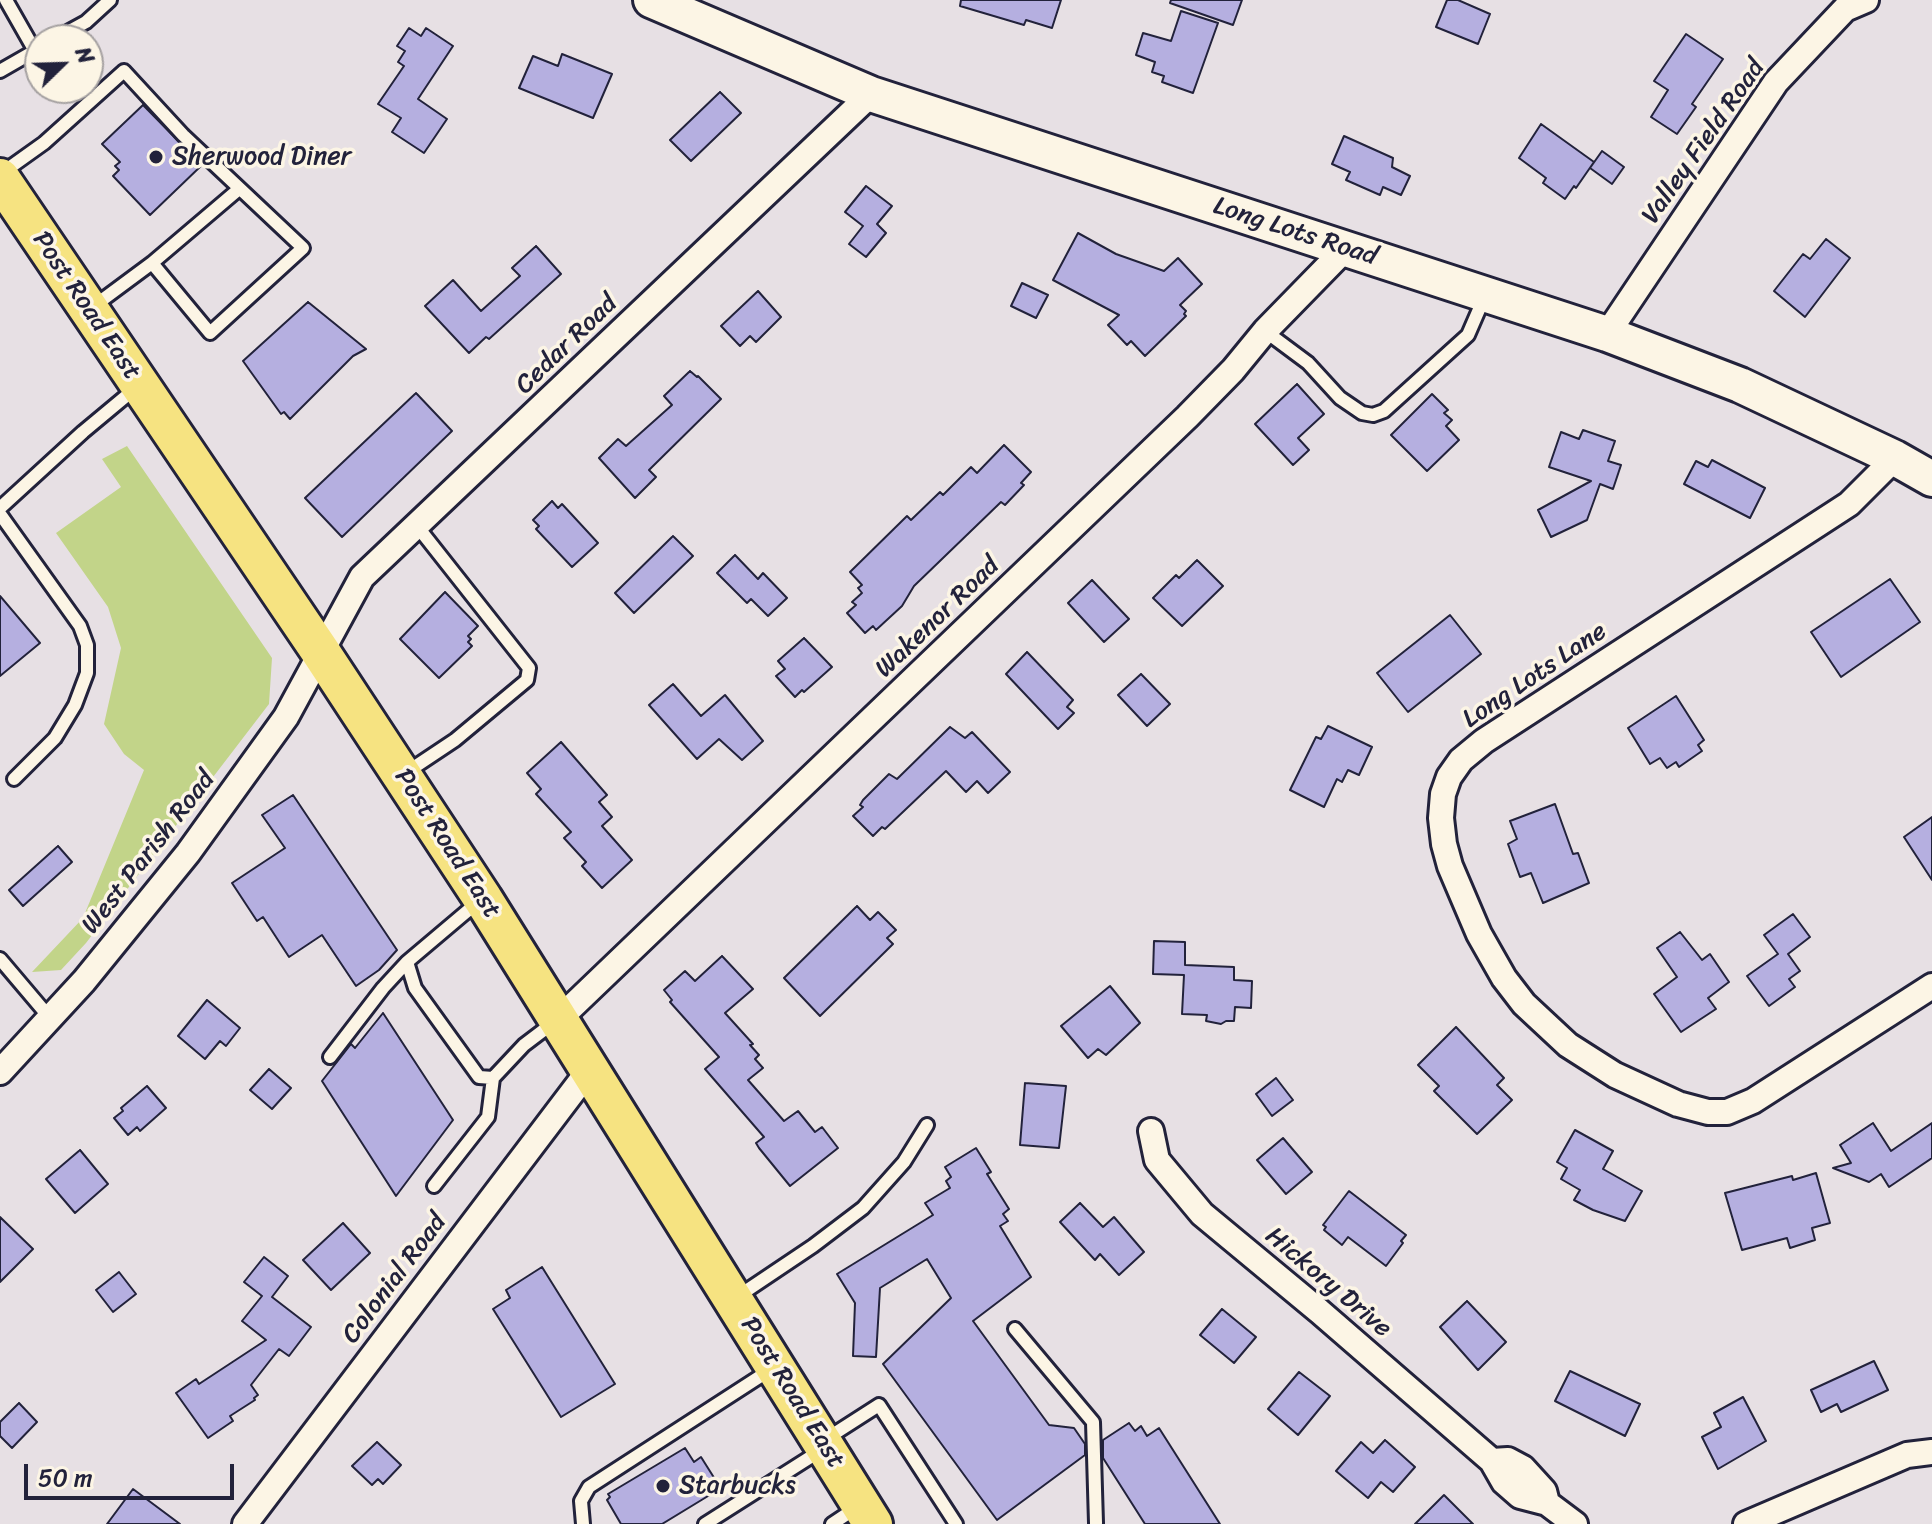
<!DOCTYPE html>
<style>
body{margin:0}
#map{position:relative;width:1932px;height:1524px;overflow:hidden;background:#e7e0e4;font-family:Sriracha,sans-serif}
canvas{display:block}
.north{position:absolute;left:24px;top:24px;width:80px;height:80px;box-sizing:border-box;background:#fcf5e5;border:2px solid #a5a1a1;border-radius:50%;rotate:67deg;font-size:22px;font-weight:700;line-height:32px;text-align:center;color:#22223b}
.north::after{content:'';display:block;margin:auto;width:28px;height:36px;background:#22223b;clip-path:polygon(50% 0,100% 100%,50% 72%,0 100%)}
.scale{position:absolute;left:24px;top:1464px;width:210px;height:36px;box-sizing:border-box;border:4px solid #22223b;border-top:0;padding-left:10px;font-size:24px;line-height:28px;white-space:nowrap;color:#22223b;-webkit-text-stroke:6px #fcf5e5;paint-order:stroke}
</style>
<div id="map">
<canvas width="1932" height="1524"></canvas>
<div class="north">N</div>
<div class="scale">50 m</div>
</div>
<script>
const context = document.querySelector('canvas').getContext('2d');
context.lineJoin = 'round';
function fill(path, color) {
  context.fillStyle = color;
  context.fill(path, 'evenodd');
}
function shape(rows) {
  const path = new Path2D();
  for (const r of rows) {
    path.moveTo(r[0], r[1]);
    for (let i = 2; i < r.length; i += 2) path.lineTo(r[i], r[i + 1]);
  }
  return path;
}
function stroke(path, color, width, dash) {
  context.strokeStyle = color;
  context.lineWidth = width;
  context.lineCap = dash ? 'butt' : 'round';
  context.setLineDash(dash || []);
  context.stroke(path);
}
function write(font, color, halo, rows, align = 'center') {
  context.font = font + ' Sriracha,sans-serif';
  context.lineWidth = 7;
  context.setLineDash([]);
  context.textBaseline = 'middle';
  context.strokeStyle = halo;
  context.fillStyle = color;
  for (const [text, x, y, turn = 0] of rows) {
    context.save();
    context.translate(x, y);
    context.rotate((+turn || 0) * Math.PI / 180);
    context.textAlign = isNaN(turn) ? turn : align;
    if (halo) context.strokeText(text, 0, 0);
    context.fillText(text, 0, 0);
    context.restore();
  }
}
fill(shape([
 [127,446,272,658,269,704,86,943,61,970,32,972,83,918,144,770,124,754,104,724,121,648,108,607,56,533,121,487,102,459]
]), '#c2d489');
const building = shape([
 [961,0,1061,0,1052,28,1026,20,1024,25,960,6,961,0],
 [1171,0,1242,0,1233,25,1170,3,1171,0],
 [1447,0,1458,0,1490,14,1478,44,1436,27,1447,0],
 [1181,11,1218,23,1193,93,1162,82,1164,76,1152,72,1155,62,1136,55,1143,33,1171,41,1181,11],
 [409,28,421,36,426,28,453,46,418,99,447,119,424,153,392,132,401,118,378,104,404,66,398,62,405,51,397,46,409,28],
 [1686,34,1723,59,1692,104,1696,107,1677,134,1651,117,1668,90,1654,81,1686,34],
 [562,54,612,74,593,118,519,88,533,56,558,66,562,54],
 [720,92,741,113,691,161,670,140,720,92],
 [143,105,202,165,150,215,113,176,119,170,115,166,120,162,102,144,143,105],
 [1541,124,1594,162,1576,188,1574,186,1565,199,1543,183,1546,178,1519,158,1541,124],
 [1344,136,1393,158,1392,167,1410,176,1401,195,1383,187,1380,195,1346,180,1350,172,1332,164,1344,136],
 [1602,151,1624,167,1612,184,1590,168,1602,151],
 [866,186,892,206,877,224,886,233,866,257,849,244,863,226,845,212,866,186],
 [1078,233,1116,254,1164,271,1178,258,1202,284,1180,305,1186,311,1184,314,1186,316,1145,356,1131,341,1127,345,1108,325,1119,315,1053,280,1078,233],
 [1826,239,1850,258,1805,317,1774,291,1803,254,1810,259,1826,239],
 [536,246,561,274,489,339,486,337,469,353,425,306,453,280,481,311,520,276,512,268,536,246],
 [1022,283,1048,295,1036,318,1011,306,1022,283],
 [758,291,781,317,756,342,750,336,740,346,721,326,758,291],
 [308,302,366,349,353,356,290,419,284,412,281,414,243,361,308,302],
 [690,371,697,377,698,376,721,399,649,470,656,477,635,498,599,458,618,439,626,446,672,405,664,396,690,371],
 [1297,384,1324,414,1298,438,1309,450,1293,465,1255,424,1297,384],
 [416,393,452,431,342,537,305,498,416,393],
 [1432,394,1448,410,1444,413,1452,420,1446,426,1459,440,1427,471,1391,435,1432,394],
 [1583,430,1615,441,1608,461,1621,465,1613,489,1600,484,1587,520,1551,537,1538,510,1591,481,1549,467,1561,432,1579,439,1583,430],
 [1004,445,1031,472,1021,483,1024,485,1005,505,1001,502,914,586,902,606,876,630,873,626,865,633,847,613,856,605,852,602,862,593,858,588,862,585,850,572,907,516,911,520,940,492,943,495,971,467,977,473,1004,445],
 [1712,460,1765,488,1750,518,1684,484,1696,461,1708,467,1712,460],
 [552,501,558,508,562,504,598,543,572,567,536,529,539,526,533,520,552,501],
 [673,536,693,556,634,613,615,593,673,536],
 [735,555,758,579,763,573,787,598,768,616,751,599,747,603,717,573,735,555],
 [1197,560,1223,586,1182,626,1153,598,1176,575,1179,578,1197,560],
 [1890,579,1920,622,1841,677,1811,632,1890,579],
 [1092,580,1129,619,1104,642,1068,603,1092,580],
 [445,592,478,626,468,636,471,639,468,642,472,646,439,678,400,639,445,592],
 [0,596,40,643,0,676,0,596],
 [1450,615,1481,654,1408,712,1377,673,1450,615],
 [804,638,832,667,804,692,802,690,795,697,776,676,785,669,778,661,804,638],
 [1027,652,1073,700,1067,707,1074,713,1058,729,1006,674,1027,652],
 [1141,674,1170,704,1147,726,1118,695,1141,674],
 [673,684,701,716,725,695,763,741,742,760,719,739,697,759,649,705,673,684],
 [1676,696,1704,740,1698,745,1702,751,1679,767,1676,762,1667,768,1660,758,1650,764,1628,728,1676,696],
 [1328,726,1372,747,1359,775,1348,770,1342,782,1337,779,1324,807,1290,790,1316,737,1321,739,1328,726],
 [950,727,965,738,972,732,1010,772,988,793,977,781,966,792,946,771,885,829,882,827,873,836,853,816,863,807,860,805,863,800,889,774,897,779,950,727],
 [561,742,607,795,599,802,612,817,602,826,632,860,602,888,582,866,586,862,564,838,571,832,536,794,541,789,527,773,561,742],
 [293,795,397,950,379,970,356,986,322,935,289,957,263,917,257,921,232,883,285,848,262,815,293,795],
 [1555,804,1573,854,1578,853,1589,883,1543,903,1531,873,1520,877,1508,844,1517,839,1510,821,1555,804],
 [1932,817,1932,880,1904,837,1932,817],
 [58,846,72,862,23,906,9,890,58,846],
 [857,906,870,920,878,912,896,930,887,938,893,944,820,1016,784,978,857,906],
 [1793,914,1810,937,1788,954,1800,971,1789,979,1795,987,1769,1006,1747,976,1778,954,1764,935,1793,914],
 [1680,932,1702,960,1710,954,1729,982,1708,998,1716,1009,1681,1032,1654,994,1677,977,1657,948,1680,932],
 [1154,941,1185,942,1185,965,1234,967,1234,980,1252,981,1251,1008,1235,1007,1234,1021,1226,1021,1221,1024,1206,1021,1207,1015,1182,1014,1184,975,1153,974,1154,941],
 [722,956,753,989,725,1013,753,1044,750,1045,759,1055,755,1059,763,1068,748,1080,784,1121,798,1111,815,1132,822,1127,838,1148,790,1186,759,1148,756,1143,764,1137,705,1069,719,1057,670,1002,672,1000,664,990,685,971,695,981,722,956],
 [1110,986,1140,1023,1106,1055,1098,1049,1088,1058,1061,1026,1110,986],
 [207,1000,240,1028,226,1046,220,1041,205,1059,178,1036,207,1000],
 [383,1013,453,1120,396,1196,322,1081,351,1044,355,1048,383,1013],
 [1456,1027,1504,1078,1497,1085,1512,1100,1477,1134,1434,1091,1439,1086,1418,1065,1456,1027],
 [269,1069,291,1088,272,1109,250,1090,269,1069],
 [1276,1078,1293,1100,1272,1116,1256,1094,1276,1078],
 [1025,1083,1066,1086,1059,1148,1020,1145,1025,1083],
 [147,1086,166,1108,140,1131,137,1127,128,1135,114,1118,123,1111,121,1108,147,1086],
 [1873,1123,1891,1151,1932,1123,1932,1158,1889,1187,1881,1174,1869,1182,1833,1168,1851,1163,1840,1145,1873,1123],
 [1575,1130,1613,1151,1603,1169,1642,1191,1625,1221,1593,1210,1574,1200,1580,1190,1561,1179,1567,1168,1557,1162,1575,1130],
 [1283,1138,1312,1172,1286,1194,1257,1160,1283,1138],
 [976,1148,991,1172,987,1174,1009,1209,1003,1214,1008,1221,1000,1226,1031,1277,973,1321,1049,1425,1074,1428,1085,1444,1085,1455,997,1520,883,1364,951,1298,927,1259,880,1288,876,1357,853,1356,855,1303,837,1274,933,1215,925,1203,950,1188,946,1181,951,1177,945,1167,976,1148],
 [80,1150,108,1184,75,1213,46,1179,80,1150],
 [1816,1173,1830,1223,1812,1228,1815,1240,1790,1248,1787,1238,1742,1250,1725,1193,1792,1176,1793,1180,1816,1173],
 [1349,1191,1406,1235,1401,1241,1403,1243,1386,1266,1348,1237,1342,1245,1324,1230,1326,1227,1323,1225,1349,1191],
 [1080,1203,1103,1227,1114,1217,1144,1252,1119,1275,1100,1254,1095,1260,1060,1222,1080,1203],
 [0,1217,33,1249,0,1282,0,1217],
 [343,1223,370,1253,331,1290,303,1260,343,1223],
 [264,1257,288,1276,272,1297,311,1327,289,1356,279,1349,251,1385,258,1395,254,1398,255,1400,230,1416,233,1421,208,1438,176,1393,196,1379,199,1384,266,1340,242,1321,262,1296,244,1282,264,1257],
 [542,1267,615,1384,561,1417,493,1309,510,1298,506,1290,542,1267],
 [119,1272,136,1294,113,1312,96,1290,119,1272],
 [1467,1301,1506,1342,1478,1370,1440,1327,1467,1301],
 [1222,1309,1256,1337,1234,1363,1200,1335,1222,1309],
 [1874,1361,1888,1390,1841,1412,1837,1404,1821,1412,1811,1390,1874,1361],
 [1570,1371,1640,1404,1625,1436,1555,1401,1570,1371],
 [1299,1372,1330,1396,1298,1435,1268,1409,1299,1372],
 [1743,1397,1766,1441,1718,1469,1702,1437,1721,1427,1714,1413,1743,1397],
 [19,1403,37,1422,12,1448,0,1436,0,1422,19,1403],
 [1129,1423,1135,1431,1141,1426,1147,1436,1159,1428,1220,1524,1145,1524,1103,1458,1103,1440,1129,1423],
 [1385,1440,1415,1467,1393,1492,1381,1482,1368,1498,1336,1471,1361,1442,1373,1453,1385,1440],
 [377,1442,401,1465,383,1484,378,1479,372,1485,352,1466,377,1442],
 [685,1448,694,1462,701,1457,718,1484,710,1489,713,1493,662,1524,621,1524,607,1500,610,1497,608,1494,685,1448],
 [133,1489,180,1524,107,1524,133,1489],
 [1444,1495,1473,1524,1415,1524,1444,1495]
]);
fill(building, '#b5afe0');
stroke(building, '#22223b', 2);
const service = shape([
 [6,0,35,51],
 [53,40,86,22,110,0],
 [0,71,40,48],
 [2,173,44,143,124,71,183,135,303,248,210,333,152,263],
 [94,306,152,263,239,189],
 [1265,331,1308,363,1340,398,1362,413,1373,415,1384,411,1468,335,1484,298],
 [0,508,83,432,137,387],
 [0,514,80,626,87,645,87,673,75,705,55,738,14,779],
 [407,772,455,740,527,680,529,668,417,526],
 [478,902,407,962,415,988,479,1077,493,1078,524,1045,553,1023],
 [0,959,50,1018],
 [330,1057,383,988,407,962],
 [434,1186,488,1117,493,1078],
 [737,1297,813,1246,863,1208,904,1162,927,1125],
 [1015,1329,1093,1422,1096,1523],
 [826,1439,879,1405,956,1524],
 [583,1524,581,1501,589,1487,770,1370],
 [705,1524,820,1451],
 [832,1524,856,1508]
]);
const minor = shape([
 [1607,334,1776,82,1845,9,1866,0],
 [1895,458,1849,504,1484,741,1461,760,1449,777,1443,794,1441,818,1444,844,1450,866,1479,934,1504,978,1524,1004,1568,1045,1615,1075,1678,1104,1708,1112,1727,1112,1753,1101,1932,986],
 [559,1019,1187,417,1233,370,1265,331,1346,248],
 [0,1072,84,981,188,853,286,717,362,577,871,94],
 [1151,1131,1157,1160,1202,1214,1319,1311,1492,1461,1504,1482,1520,1496,1547,1503,1575,1524],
 [1492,1461,1508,1460,1523,1468,1544,1491,1547,1503],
 [245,1524,590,1069],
 [1746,1524,1907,1455,1932,1452]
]);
const secondary = shape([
 [651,0,871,94,1607,334,1740,385,1895,458,1932,479]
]);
const primary = shape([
 [0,178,320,651,483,899,873,1524]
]);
stroke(service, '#22223b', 18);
stroke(minor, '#22223b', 30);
stroke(secondary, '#22223b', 40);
stroke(primary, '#22223b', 44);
stroke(service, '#fcf5e5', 12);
stroke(minor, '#fcf5e5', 24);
stroke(secondary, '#fcf5e5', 34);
stroke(primary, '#f6e381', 38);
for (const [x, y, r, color] of [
 [156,157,8,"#22223b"],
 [663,1486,8,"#22223b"]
]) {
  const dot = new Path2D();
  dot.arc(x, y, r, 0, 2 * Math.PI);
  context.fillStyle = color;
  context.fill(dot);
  stroke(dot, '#fcf5e5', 3);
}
write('26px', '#22223b', '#fcf5e5', [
 ["Valley Field Road",1704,142,-55],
 ["Long Lots Road",1295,232,18],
 ["Post Road East",86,306,56],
 ["Cedar Road",567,345,-44],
 ["Wakenor Road",938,618,-44],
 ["Long Lots Lane",1535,676,-34],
 ["Post Road East",447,844,57],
 ["West Parish Road",149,853,-52],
 ["Colonial Road",395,1279,-53],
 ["Hickory Drive",1328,1283,40],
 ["Post Road East",792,1393,58]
]);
write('26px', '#22223b', '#fcf5e5', [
 ["Sherwood Diner",172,157],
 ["Starbucks",679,1486]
], 'left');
</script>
